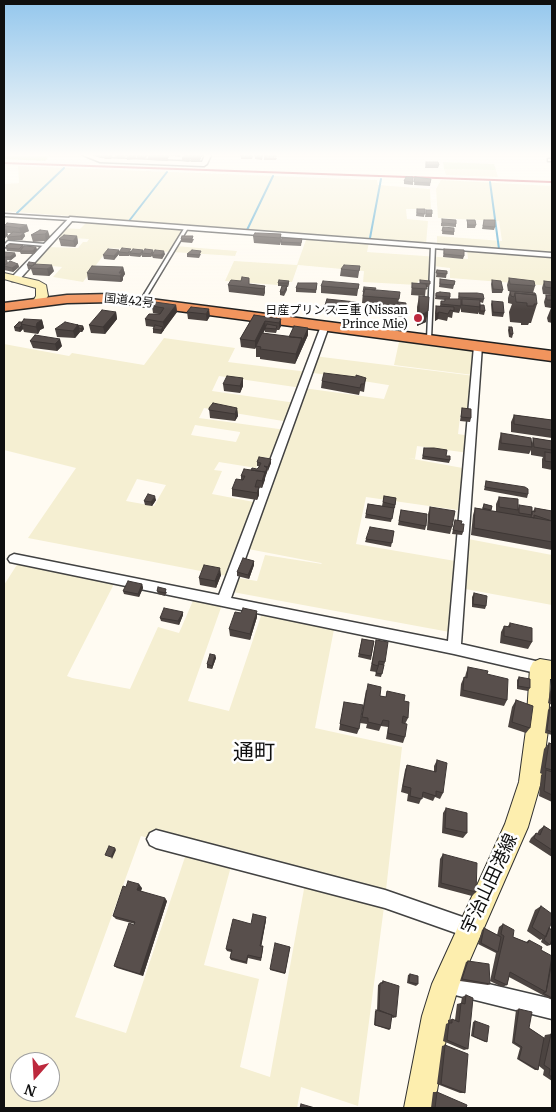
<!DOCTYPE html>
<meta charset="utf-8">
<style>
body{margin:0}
#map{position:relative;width:556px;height:1112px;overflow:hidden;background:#fffbf2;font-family:Merriweather,serif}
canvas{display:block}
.frame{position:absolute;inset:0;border:5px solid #0f0f0f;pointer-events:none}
.north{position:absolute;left:10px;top:1052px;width:50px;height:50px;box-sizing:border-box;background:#fff;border:1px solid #9f9f9f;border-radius:50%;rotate:199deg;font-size:14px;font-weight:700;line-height:20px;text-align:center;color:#0f0f0f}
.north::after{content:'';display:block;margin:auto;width:18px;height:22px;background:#bd293d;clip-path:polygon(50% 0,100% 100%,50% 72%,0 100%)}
</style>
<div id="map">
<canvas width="556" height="1112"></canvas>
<div class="frame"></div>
<div class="north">N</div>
</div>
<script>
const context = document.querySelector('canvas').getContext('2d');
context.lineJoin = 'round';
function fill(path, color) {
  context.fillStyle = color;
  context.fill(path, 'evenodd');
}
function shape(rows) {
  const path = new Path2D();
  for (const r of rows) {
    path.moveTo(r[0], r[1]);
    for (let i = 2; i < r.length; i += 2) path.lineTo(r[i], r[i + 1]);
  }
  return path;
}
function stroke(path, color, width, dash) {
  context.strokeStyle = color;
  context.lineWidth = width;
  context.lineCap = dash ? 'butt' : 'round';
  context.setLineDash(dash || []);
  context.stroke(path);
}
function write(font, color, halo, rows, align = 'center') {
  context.font = font + ' Merriweather,"Noto Sans JP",serif';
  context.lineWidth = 5;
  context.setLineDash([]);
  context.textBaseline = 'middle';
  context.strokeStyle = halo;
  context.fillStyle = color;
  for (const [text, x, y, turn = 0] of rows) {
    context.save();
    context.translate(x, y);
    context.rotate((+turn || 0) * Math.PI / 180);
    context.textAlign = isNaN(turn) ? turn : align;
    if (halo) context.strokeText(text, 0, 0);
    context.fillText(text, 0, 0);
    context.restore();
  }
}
fill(shape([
 [18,166,377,180,378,185,430,189,431,209,406,209,407,219,428,221,426,244,4,211,4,184,19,183],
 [444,169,496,170,498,177,446,175],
 [441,180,552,186,552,253,437,245,437,236,502,241,499,221,438,218,436,189],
 [88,221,186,228,175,246,237,251,235,256,109,248,83,282,53,277,62,267,31,264,47,247,78,248,83,242,87,242,89,239,54,237,62,228,80,229],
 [307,237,369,242,367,252,468,259,467,250,552,256,552,286,450,278,450,268,433,266,432,282,418,281,417,285,363,282,364,271,298,265,292,282,280,281,278,285,225,281,234,261,297,265],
 [164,338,235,348,228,362,308,372,314,356,475,376,473,410,461,409,458,434,470,436,469,453,417,446,415,459,408,458,468,469,464,511,366,497,356,544,461,562,463,538,552,555,552,605,460,588,455,633,227,591,232,577,28,538,76,468,4,450,4,344,69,356,72,353,144,365],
 [308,372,388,385,389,385,384,399,303,388],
 [219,376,302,388,296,403,212,391],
 [204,408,289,422,286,430,199,418],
 [195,425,240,432,240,433,236,442,191,435],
 [261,457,276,459,259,503,212,494,222,471,214,470,219,462,256,468],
 [137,479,166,485,154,506,126,501],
 [243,548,321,563,322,564,265,555,257,581,233,577],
 [399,342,474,351,473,375,394,365],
 [20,560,116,580,67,676,72,678,130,689,158,627,179,633,195,596,223,602,188,701,229,711,263,610,335,624,315,728,402,747,385,899,358,1106,301,1087,297,1108,4,1108,4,585],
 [141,836,188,848,126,1033,75,1017],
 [233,859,306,878,270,1077,240,1067,259,979,204,965],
 [20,1062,50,1062,50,1092,20,1092]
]), '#f5efd2');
fill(shape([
 [443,162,494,164,496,170,444,169]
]), '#d7e9bb');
fill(shape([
 [4,155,50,155,45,161,4,159]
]), '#bdda9b');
stroke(shape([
 [490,182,499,249],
 [17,213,64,168],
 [129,221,167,172],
 [247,230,273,176],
 [370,238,381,179]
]), '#409fcb', 2);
const lane = shape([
 [548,159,552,159,552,161,548,161,548,159],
 [4,214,70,218,72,219,70,220,4,216,4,214],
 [185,227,188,228,147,296,144,297,143,296,185,227],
 [8,241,45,244,47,245,45,246,10,243,4,248,4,245,8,241],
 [433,245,435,246,431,339,429,340,427,339,431,246,433,245]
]);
const street = shape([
 [83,155,90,155,101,158,202,162,205,155,211,155,207,164,204,166,100,162,83,155],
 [70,217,552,253,552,257,72,221,18,281,12,281,12,277,70,217],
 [325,323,329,326,231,598,448,641,474,346,478,343,482,346,461,644,540,662,545,664,547,668,545,672,540,674,454,654,10,562,8,559,10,556,14,554,219,595,321,326,325,323],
 [156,830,385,890,477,922,479,929,477,936,470,938,385,908,156,848,150,845,147,839,150,833,156,830],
 [446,974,552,999,552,1019,439,991,436,984,439,977,446,974]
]);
const secondary = shape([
 [4,273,39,281,46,285,48,296,43,303,39,304,33,301,36,296,36,288,4,279,4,273],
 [540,659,552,661,552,679,550,679,548,730,541,782,528,827,459,985,450,1016,434,1108,404,1108,422,1016,432,984,505,824,519,782,526,730,530,668,533,662,540,659]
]);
const highway = shape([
 [112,294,552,351,552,361,112,302,67,303,4,311,4,303,67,295,112,294]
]);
stroke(lane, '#424242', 3);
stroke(street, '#424242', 3);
stroke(secondary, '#313131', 2);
stroke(highway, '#202020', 3);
fill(lane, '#fff');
fill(street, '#fff');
fill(secondary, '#fdeeae');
fill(highway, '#f1945d');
stroke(shape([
 [4,163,552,182]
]), '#bd293d', 2);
fill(shape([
 [98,155,113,155,113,156,111,159,105,159,104,158,99,157],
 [114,155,148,155,145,159,137,159,137,156,135,159,127,160,127,155,126,155,126,156,124,159,115,158,116,155],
 [149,155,170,155,169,157,168,157,168,161,148,160,148,157],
 [171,155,181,155,180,157,171,156],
 [185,155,203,155,202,157,201,157,200,162,191,162,191,159,189,162,182,161,182,158],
 [263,155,262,160,255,159,255,156],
 [241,156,253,156,252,159,241,159],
 [264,157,277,158,276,160,264,160],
 [426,162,439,165,438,168,425,168],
 [415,177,431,179,430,186,414,185],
 [404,181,413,182,413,185,404,184],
 [417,209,425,209,424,217,416,216],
 [426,210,432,214,432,217,425,217],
 [467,220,476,225,475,228,467,228],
 [484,220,495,227,494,230,482,229],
 [7,223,29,231,24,233,25,236,22,240,8,240,7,237,11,233,7,233,8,235,4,239,4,226],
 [441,223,442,223,456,224,456,227,441,226],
 [443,227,454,232,454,235,442,234],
 [40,230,50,237,46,241,33,242,31,235],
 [281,234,281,241,302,239,301,246,281,245,281,242,280,245,254,243,253,236],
 [77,236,78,243,75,247,61,246,59,239],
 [181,239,194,239,192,243,181,242],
 [23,245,23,247,36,247,37,250,34,254,21,254,20,252,7,251,6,248,6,246],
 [444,249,464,256,463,259,443,257],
 [119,250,119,252,143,250,143,252,153,250,154,253,165,254,162,259,153,258,152,256,151,257,142,257,142,255,140,257,130,256,130,255,129,256,119,256,119,254,114,260,104,259,103,255],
 [4,252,15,253,16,256,11,260,7,260,8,263,18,264,19,267,13,272,4,270],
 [187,254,201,254,199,258,187,257],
 [36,263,36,264,54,271,49,276,33,275,31,269,28,269,27,265],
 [360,266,358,278,340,276,341,269],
 [123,267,125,274,123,277,123,280,121,282,88,280,87,273],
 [437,270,447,271,446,278,436,277],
 [249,278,249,284,265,286,265,293,264,296,229,292,228,285],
 [509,278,535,286,533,293,537,304,531,323,529,323,528,325,521,325,521,323,510,322,509,312,512,304,508,303,508,298,510,291,508,291,507,285],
 [440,279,455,281,453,289,439,287],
 [492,280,503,290,502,293,492,293,491,284],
 [289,281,289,284,288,287,287,287,287,290,284,296,280,295,280,292,282,286,278,286,278,283],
 [430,281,429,287,426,287,425,296,411,295,412,283,420,284],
 [544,281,552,282,552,295,543,294,542,288],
 [317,283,316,293,296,292,296,288],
 [359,284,357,296,321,293,321,286],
 [376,290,399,299,398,302,405,310,404,317,396,317,397,306,362,303,363,292],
 [436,293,450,297,450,299,458,299,459,293,484,299,483,303,480,302,480,305,485,311,484,315,479,314,479,312,478,314,461,312,461,308,459,313,453,312,452,318,448,317,447,321,438,319,435,321,435,313,436,306,440,306,441,301,444,301,445,300,435,299],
 [546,295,552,295,552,323,548,322,547,318,551,308,545,307,544,302],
 [419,296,426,322,417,326,417,307],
 [492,301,504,313,503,317,492,316,491,304],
 [356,302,354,315,325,312,325,305],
 [176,305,177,312,161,334,153,333,153,329,154,327,146,326,145,319,159,314,153,313,152,306],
 [191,307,210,316,207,321,188,319,187,312],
 [116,312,117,319,105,334,91,333,89,325],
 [254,315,281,319,281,326,279,330,277,330,276,333,265,332,265,329,263,333,289,337,308,335,295,364,260,359,260,357,256,357,256,347,255,349,241,347,240,339],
 [42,320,44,328,40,330,38,334,24,332,23,329,20,332,15,331,14,327,22,322],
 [77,325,83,326,84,329,82,332,80,332,75,338,57,337,55,329],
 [509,327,513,334,512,338,509,337,508,330],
 [35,335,62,346,57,351,33,348,30,341],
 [243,378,243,386,240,393,224,391,223,384],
 [366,378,364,392,360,391,359,395,321,388,322,381],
 [209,408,237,408,238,416,235,421,210,418],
 [462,408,471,418,470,422,460,421],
 [514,415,552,420,552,438,511,432,511,422],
 [501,433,532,443,533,438,552,441,552,470,542,468,542,459,543,457,531,455,531,450,529,454,498,450,499,441],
 [424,448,446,456,450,460,449,463,422,459],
 [257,462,271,463,265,477,265,480,262,488,257,487,259,487,259,495,257,500,232,496,232,489,241,480,241,476,251,470,257,469,259,466,257,466],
 [486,481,528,494,527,498,484,490],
 [384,496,396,498,395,508,394,508,391,522,365,518,368,504,382,506],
 [499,497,518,509,519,505,532,511,533,511,535,508,552,511,552,550,471,535,473,515,475,508,482,509,484,504,492,506,491,511,496,511,496,504],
 [156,500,152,506,145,505,144,501],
 [430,507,452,527,450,534,427,530,428,514],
 [401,510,426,526,425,530,398,525],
 [455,520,463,532,462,535,452,534],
 [394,531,391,547,365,542,366,539],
 [254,561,254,565,249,579,237,576,237,572],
 [221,575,216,588,200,585,199,578],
 [142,584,143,588,139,597,124,594,123,591],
 [157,591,167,592,165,596,158,594],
 [474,593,486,606,485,609,472,607,472,597],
 [183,612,183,615,179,625,161,621,160,618],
 [257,617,250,640,230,636,229,629],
 [510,623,532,642,528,649,500,643,501,632,504,626,508,626],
 [362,639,374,641,371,660,358,657],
 [376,640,385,662,381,677,375,676,376,672,370,671],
 [215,655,216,658,212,669,207,668,207,664],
 [468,667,487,674,507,700,504,706,460,696,461,684,464,677,465,677,466,673],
 [519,677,530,688,528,691,517,689,517,680],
 [552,680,552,705,548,703],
 [366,690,380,696,386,697,387,691,404,701,408,718,405,724,402,723,405,737,403,743,386,739,388,727,381,726,379,731,366,728,367,724,360,723],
 [516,700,530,728,526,733,508,727,512,707],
 [344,702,359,729,357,734,339,730],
 [550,707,552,708,552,735,545,733,548,710],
 [549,743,552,744,552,802,539,796,541,775,542,774,540,773,544,749],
 [437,760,443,793,440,799,435,797,433,801,422,797,419,804,407,801,408,794,401,792,405,770,407,765,434,772,434,766],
 [446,808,467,833,463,838,442,833,443,813],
 [544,826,552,831,552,857,529,842,531,838,536,833,537,834,539,830],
 [443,854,476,892,472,896,438,887,440,859],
 [126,887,142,888,141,891,167,901,143,976,117,968,114,966,135,924,116,919,113,916],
 [541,906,549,928,552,930,552,940,550,945,547,946,541,942,542,939,540,940,527,931,535,910],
 [266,920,261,946,263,946,263,949,261,961,248,958,247,964,231,960,230,958,231,952,227,951,226,949,251,924],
 [503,924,513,937,526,942,529,940,541,950,552,963,552,1000,509,977,507,985,502,987,490,981,496,953,478,944,482,930,484,928,497,935,499,927],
 [290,947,285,974,270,970,270,969],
 [468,961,490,984,488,985,460,981,466,962],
 [410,974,418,984,416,986,407,983,408,975],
 [383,981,396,1017,393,1018,391,1017,390,1029,389,1030,374,1025,375,1011,377,1011,378,985],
 [466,995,468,1049,464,1050,443,1041,446,1024,448,1023,448,1020,452,1019,455,1020,457,1004,461,1003,462,997],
 [519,1009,529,1028,544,1038,545,1035,551,1034,552,1034,552,1081,543,1075,544,1070,539,1066,538,1070,535,1070,517,1059,520,1048,512,1043,516,1010],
 [475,1021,487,1042,485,1042,471,1036,473,1022],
 [445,1045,465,1093,460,1093,437,1084,442,1046],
 [433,1092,437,1092,466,1108,431,1108]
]), '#4c4441');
fill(shape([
 [27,225,29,231,24,233,25,236,22,240,20,236,21,234,19,228],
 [6,229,8,235,4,239,4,231],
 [48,231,50,237,46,241,45,234],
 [77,236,78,243,75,247,73,241],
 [36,247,37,250,34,254,33,251],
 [119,250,119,254,114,260,114,256],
 [164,251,165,254,162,259,161,255],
 [15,253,16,256,11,260,10,257],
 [18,264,19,267,13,272,12,268],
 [52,265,54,271,49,276,47,269],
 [123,267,125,274,123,277,123,280,121,282,119,273],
 [176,305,177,312,164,329,163,322],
 [209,309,210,316,207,321,206,314],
 [428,311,426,322,417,326,419,316],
 [116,312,117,319,105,334,103,327],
 [439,312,438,319,435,321,436,314],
 [281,319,281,326,279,330,279,323],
 [42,320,44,328,40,330,38,334,36,327,37,323],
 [265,321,266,328,255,349,255,341],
 [22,325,23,329,20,332,19,328],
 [78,325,80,332,75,338,73,331],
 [83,326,84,329,82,332,81,329],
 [163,327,164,330,161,334,161,330],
 [308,328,308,335,295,364,296,354,302,338],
 [60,339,62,346,57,351,55,344],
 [243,378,243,386,240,393,240,386],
 [237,408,238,416,235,421,235,414],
 [271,459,271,463,268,471,268,467],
 [267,468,267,472,262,488,262,481],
 [259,487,259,495,257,500,257,493],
 [155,496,156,500,152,506,151,502],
 [254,561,254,565,249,579,248,575],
 [220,568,221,575,216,588,215,581],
 [142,584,143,588,139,597,138,594],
 [257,611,257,617,250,640,250,634],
 [183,612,183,615,179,625,178,621],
 [215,655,216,658,212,669,212,666],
 [115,848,116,850,112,859,111,857],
 [139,884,142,888,140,893,137,890],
 [165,898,167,901,143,976,140,974],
 [266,917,266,920,261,948,260,946]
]), '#3e3735');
const building = shape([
 [105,155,111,155,110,156,104,156,105,155],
 [115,155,125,155,124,156,115,155],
 [127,155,135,155,134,156,127,157,127,155],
 [138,155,146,155,145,157,137,156,138,155],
 [149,155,168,156,168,158,148,157,149,155],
 [185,155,191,155,189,159,182,158,185,155],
 [241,155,253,155,252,156,241,156,241,155],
 [255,155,263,155,262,157,255,156,255,155],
 [265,155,277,155,276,157,264,157,265,155],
 [192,156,201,156,200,159,191,159,192,156],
 [426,162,438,162,439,165,426,165,426,162],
 [406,177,413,177,413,182,404,181,406,177],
 [415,177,431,179,430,183,414,182,415,177],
 [417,209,425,209,425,214,417,213,417,209],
 [426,210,432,210,432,214,426,214,426,210],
 [442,219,456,220,456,224,442,223,442,219],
 [467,220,475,220,476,225,468,225,467,220],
 [484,220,495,220,495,227,483,226,484,220],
 [7,223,27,225,19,228,4,226,7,223],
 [443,227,454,228,454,232,442,231,443,227],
 [40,230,48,231,45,234,31,235,40,230],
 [13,232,24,233,20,236,7,237,13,232],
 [255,233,258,233,281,234,280,238,253,236,255,233],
 [64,235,77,236,73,241,59,239,64,235],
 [182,236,193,236,192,239,181,239,182,236],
 [282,238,302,239,301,243,281,242,282,238],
 [9,244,23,245,19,249,6,248,8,246,6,246,9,244],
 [24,246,36,247,33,251,20,251,24,246],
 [122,248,131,249,128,253,119,252,122,248],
 [108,249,119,250,114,256,103,255,108,249],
 [133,249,143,250,140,254,130,253,133,249],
 [145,249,153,250,151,254,142,253,145,249],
 [444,249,464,250,464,256,444,254,444,249],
 [155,250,164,251,161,255,152,255,155,250],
 [192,250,201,251,199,255,187,254,192,250],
 [4,252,15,253,10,257,4,257,4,252],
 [10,261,18,264,12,268,4,266,10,261],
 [29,262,36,263,33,266,27,265,29,262],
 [34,264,52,265,47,269,30,268,34,264],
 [344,265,360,266,359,271,341,269,344,265],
 [92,266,123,267,119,273,122,273,120,276,87,273,92,266],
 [437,270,447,271,447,274,436,273,437,270],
 [242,277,249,278,249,284,265,286,264,289,228,285,231,280,241,281,242,277],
 [509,278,534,281,535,286,510,284,509,278],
 [440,279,455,281,454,285,440,284,440,279],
 [279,280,289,281,288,283,278,283,279,280],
 [420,280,430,281,430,284,420,283,420,280],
 [492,280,501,281,503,290,493,289,492,280],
 [323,281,359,284,358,289,321,286,323,281],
 [544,281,552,282,552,288,545,287,544,281],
 [298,283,317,283,316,290,296,288,298,283],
 [412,283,426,284,427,289,412,288,412,283],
 [282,286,287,286,284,292,280,292,282,286],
 [364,287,376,288,375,290,365,289,364,292,363,292,364,287],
 [365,289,400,292,399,299,363,296,365,289],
 [510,291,535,293,536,295,515,293,514,297,511,296,510,291],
 [440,292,450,293,450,297,436,296,436,293,440,292],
 [459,293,477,293,483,294,484,299,459,297,459,293],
 [515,293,536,295,537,304,534,304,534,306,527,306,527,303,516,302,515,293],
 [546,295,552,295,552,300,547,300,546,295],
 [419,296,429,297,428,311,419,316,419,296],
 [327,299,356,302,354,308,325,305,327,299],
 [445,299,461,299,461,306,441,304,441,301,445,301,445,299],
 [462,299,480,300,480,307,462,305,462,299],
 [492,301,503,302,504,313,493,312,492,301],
 [155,302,176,305,163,322,145,319,149,314,160,314,164,308,152,306,155,302],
 [398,302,406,303,405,310,397,310,398,302],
 [480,305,484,305,485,311,480,311,480,305],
 [436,306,454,307,454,311,450,310,448,314,439,312,436,314,436,306],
 [191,307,209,309,206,314,187,312,191,307],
 [102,310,116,312,103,327,89,325,102,310],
 [254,315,281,319,279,323,265,321,255,341,240,339,254,315],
 [24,319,42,320,37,323,36,327,21,324,24,319],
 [19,322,22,322,21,324,22,325,19,328,14,327,19,322],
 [65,322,78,325,73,331,55,329,65,322],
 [267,324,277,326,276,329,265,328,267,324],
 [77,325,83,326,81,329,79,328,78,325,77,325],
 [155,325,163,327,161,330,153,329,155,325],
 [294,326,308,328,302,342,302,338,289,337,294,326],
 [509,327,512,327,513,334,510,334,509,327],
 [262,333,302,338,296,354,260,349,261,347,256,346,262,333],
 [35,335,60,339,55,344,30,341,35,335],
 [324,373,356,377,356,375,366,378,364,384,361,384,360,388,322,381,324,373],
 [227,376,243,378,240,386,223,384,227,376],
 [213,403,237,408,235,414,209,410,209,408,213,403],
 [462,408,471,409,471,418,461,417,462,408],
 [514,415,552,420,552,430,514,424,514,415],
 [501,433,531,438,532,447,501,443,501,433],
 [533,438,552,441,552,450,534,447,533,438],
 [424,448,434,448,447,450,446,456,450,456,450,460,423,456,424,448],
 [545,452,552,453,552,462,545,461,545,452],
 [259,457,271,459,268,467,264,466,267,468,265,473,265,472,251,470,252,468,257,469,259,467,261,463,257,462,259,457],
 [244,469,265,472,262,481,257,480,255,487,259,487,257,493,232,489,236,479,243,480,245,476,241,476,244,469],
 [486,481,525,487,528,489,528,494,485,487,486,481],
 [148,494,155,496,151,502,144,501,148,494],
 [384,496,396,498,395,505,383,502,384,496],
 [499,497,518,499,518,510,499,507,499,497],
 [368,504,394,508,392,519,366,514,368,504],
 [484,504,492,506,491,510,483,508,484,504],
 [519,505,532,507,532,515,519,513,519,505],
 [430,507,455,511,452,527,429,523,430,507],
 [475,508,552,521,552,542,474,528,475,508],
 [535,508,552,511,552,521,534,515,534,518,531,517,532,511,535,512,535,508],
 [401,510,427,514,426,526,399,521,401,510],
 [455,520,462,521,461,524,464,524,463,532,453,530,455,520],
 [370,527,394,531,392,543,366,539,370,527],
 [243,558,254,561,248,575,237,572,243,558],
 [204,565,220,568,215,581,199,578,204,565],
 [128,581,142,584,138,594,123,591,128,581],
 [158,587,166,589,165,593,157,591,158,587],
 [474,593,487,596,486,606,473,604,474,593],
 [164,608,183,612,178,621,160,618,164,608],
 [243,608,257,611,250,634,229,629,235,612,241,613,243,608],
 [510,623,532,628,532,642,504,636,504,626,510,627,510,623],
 [362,639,374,641,371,656,359,654,362,639],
 [376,640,388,642,385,662,379,661,378,666,372,664,376,640],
 [210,654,215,655,212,666,207,664,210,654],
 [379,664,384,665,382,674,376,673,379,664],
 [468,667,488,671,487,674,508,679,507,700,463,690,464,677,467,678,468,667],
 [519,677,530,679,530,688,518,686,519,677],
 [368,684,381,687,380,696,386,697,387,691,405,695,404,701,409,702,408,718,403,716,402,723,407,724,405,737,388,733,389,721,383,720,381,725,368,722,368,718,362,717,368,684],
 [552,688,552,701,550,700,552,688],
 [516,700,533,706,530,728,512,722,516,700],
 [344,702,363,705,359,729,340,724,344,702],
 [550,707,552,708,552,732,547,730,550,707],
 [549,743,552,744,552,770,545,768,549,743],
 [437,760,447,763,443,793,436,791,436,796,423,792,422,799,410,796,411,788,403,786,407,765,436,772,437,760],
 [546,770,552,772,552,795,544,791,546,770],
 [446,808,467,813,467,833,445,828,446,808],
 [544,826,552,831,552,850,534,838,536,833,540,835,544,826],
 [109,846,115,848,111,857,105,855,109,846],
 [443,854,477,863,476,892,441,883,443,854],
 [128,881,139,884,137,890,165,898,140,974,114,966,129,923,134,925,135,922,113,916,123,886,126,887,128,881],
 [541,906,552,914,552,921,546,937,532,927,541,906],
 [253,914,266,917,260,946,263,946,261,958,248,955,246,962,230,958,232,950,226,949,233,919,251,924,253,914],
 [503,924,514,930,513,937,528,943,529,940,542,947,541,950,552,956,546,992,510,972,507,985,494,979,504,936,501,934,503,924],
 [484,928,501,937,498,952,481,943,484,928],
 [549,928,552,930,552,939,550,945,544,940,549,928],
 [275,943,290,947,285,973,270,969,275,943],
 [468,961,489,964,490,984,462,979,468,961],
 [552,962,552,998,543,993,546,992,552,962],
 [410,974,418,976,418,984,409,982,410,974],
 [383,981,399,986,396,1017,379,1010,380,983,383,983,383,981],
 [466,995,473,998,468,1049,447,1040,449,1023,452,1023,452,1019,459,1022,461,1003,465,1004,466,995],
 [519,1009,532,1012,529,1028,544,1038,538,1070,519,1059,522,1047,514,1042,519,1009],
 [376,1010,392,1015,390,1029,375,1025,376,1010],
 [475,1021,489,1026,487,1042,473,1036,475,1021],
 [551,1034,552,1034,552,1077,549,1075,550,1069,544,1065,551,1034],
 [445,1045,468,1054,465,1093,441,1084,445,1045],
 [437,1092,467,1105,466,1108,435,1108,437,1092],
 [301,1104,315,1108,300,1108,301,1104]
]);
fill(building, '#584f4c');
stroke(building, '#3e3735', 1);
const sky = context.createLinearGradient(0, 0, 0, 310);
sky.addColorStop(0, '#94c7ed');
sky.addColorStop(0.5, '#fffdf9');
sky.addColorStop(1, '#fffdf900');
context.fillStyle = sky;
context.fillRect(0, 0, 556, 310);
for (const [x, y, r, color] of [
 [418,318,5,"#bd293d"]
]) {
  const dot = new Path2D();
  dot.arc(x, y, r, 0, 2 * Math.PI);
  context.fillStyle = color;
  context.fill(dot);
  stroke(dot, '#fff', 2);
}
write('12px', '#0f0f0f', '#fff', [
 ["国道42号",129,301,6]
]);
write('12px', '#0f0f0f', '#fff', [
 ["日産プリンス三重 (Nissan",408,311],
 ["Prince Mie)",408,325]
], 'right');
write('18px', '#0f0f0f', '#fff', [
 ["宇治山田港線",490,884,-65]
]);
write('21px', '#0f0f0f', '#fff', [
 ["通町",254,753]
]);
</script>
